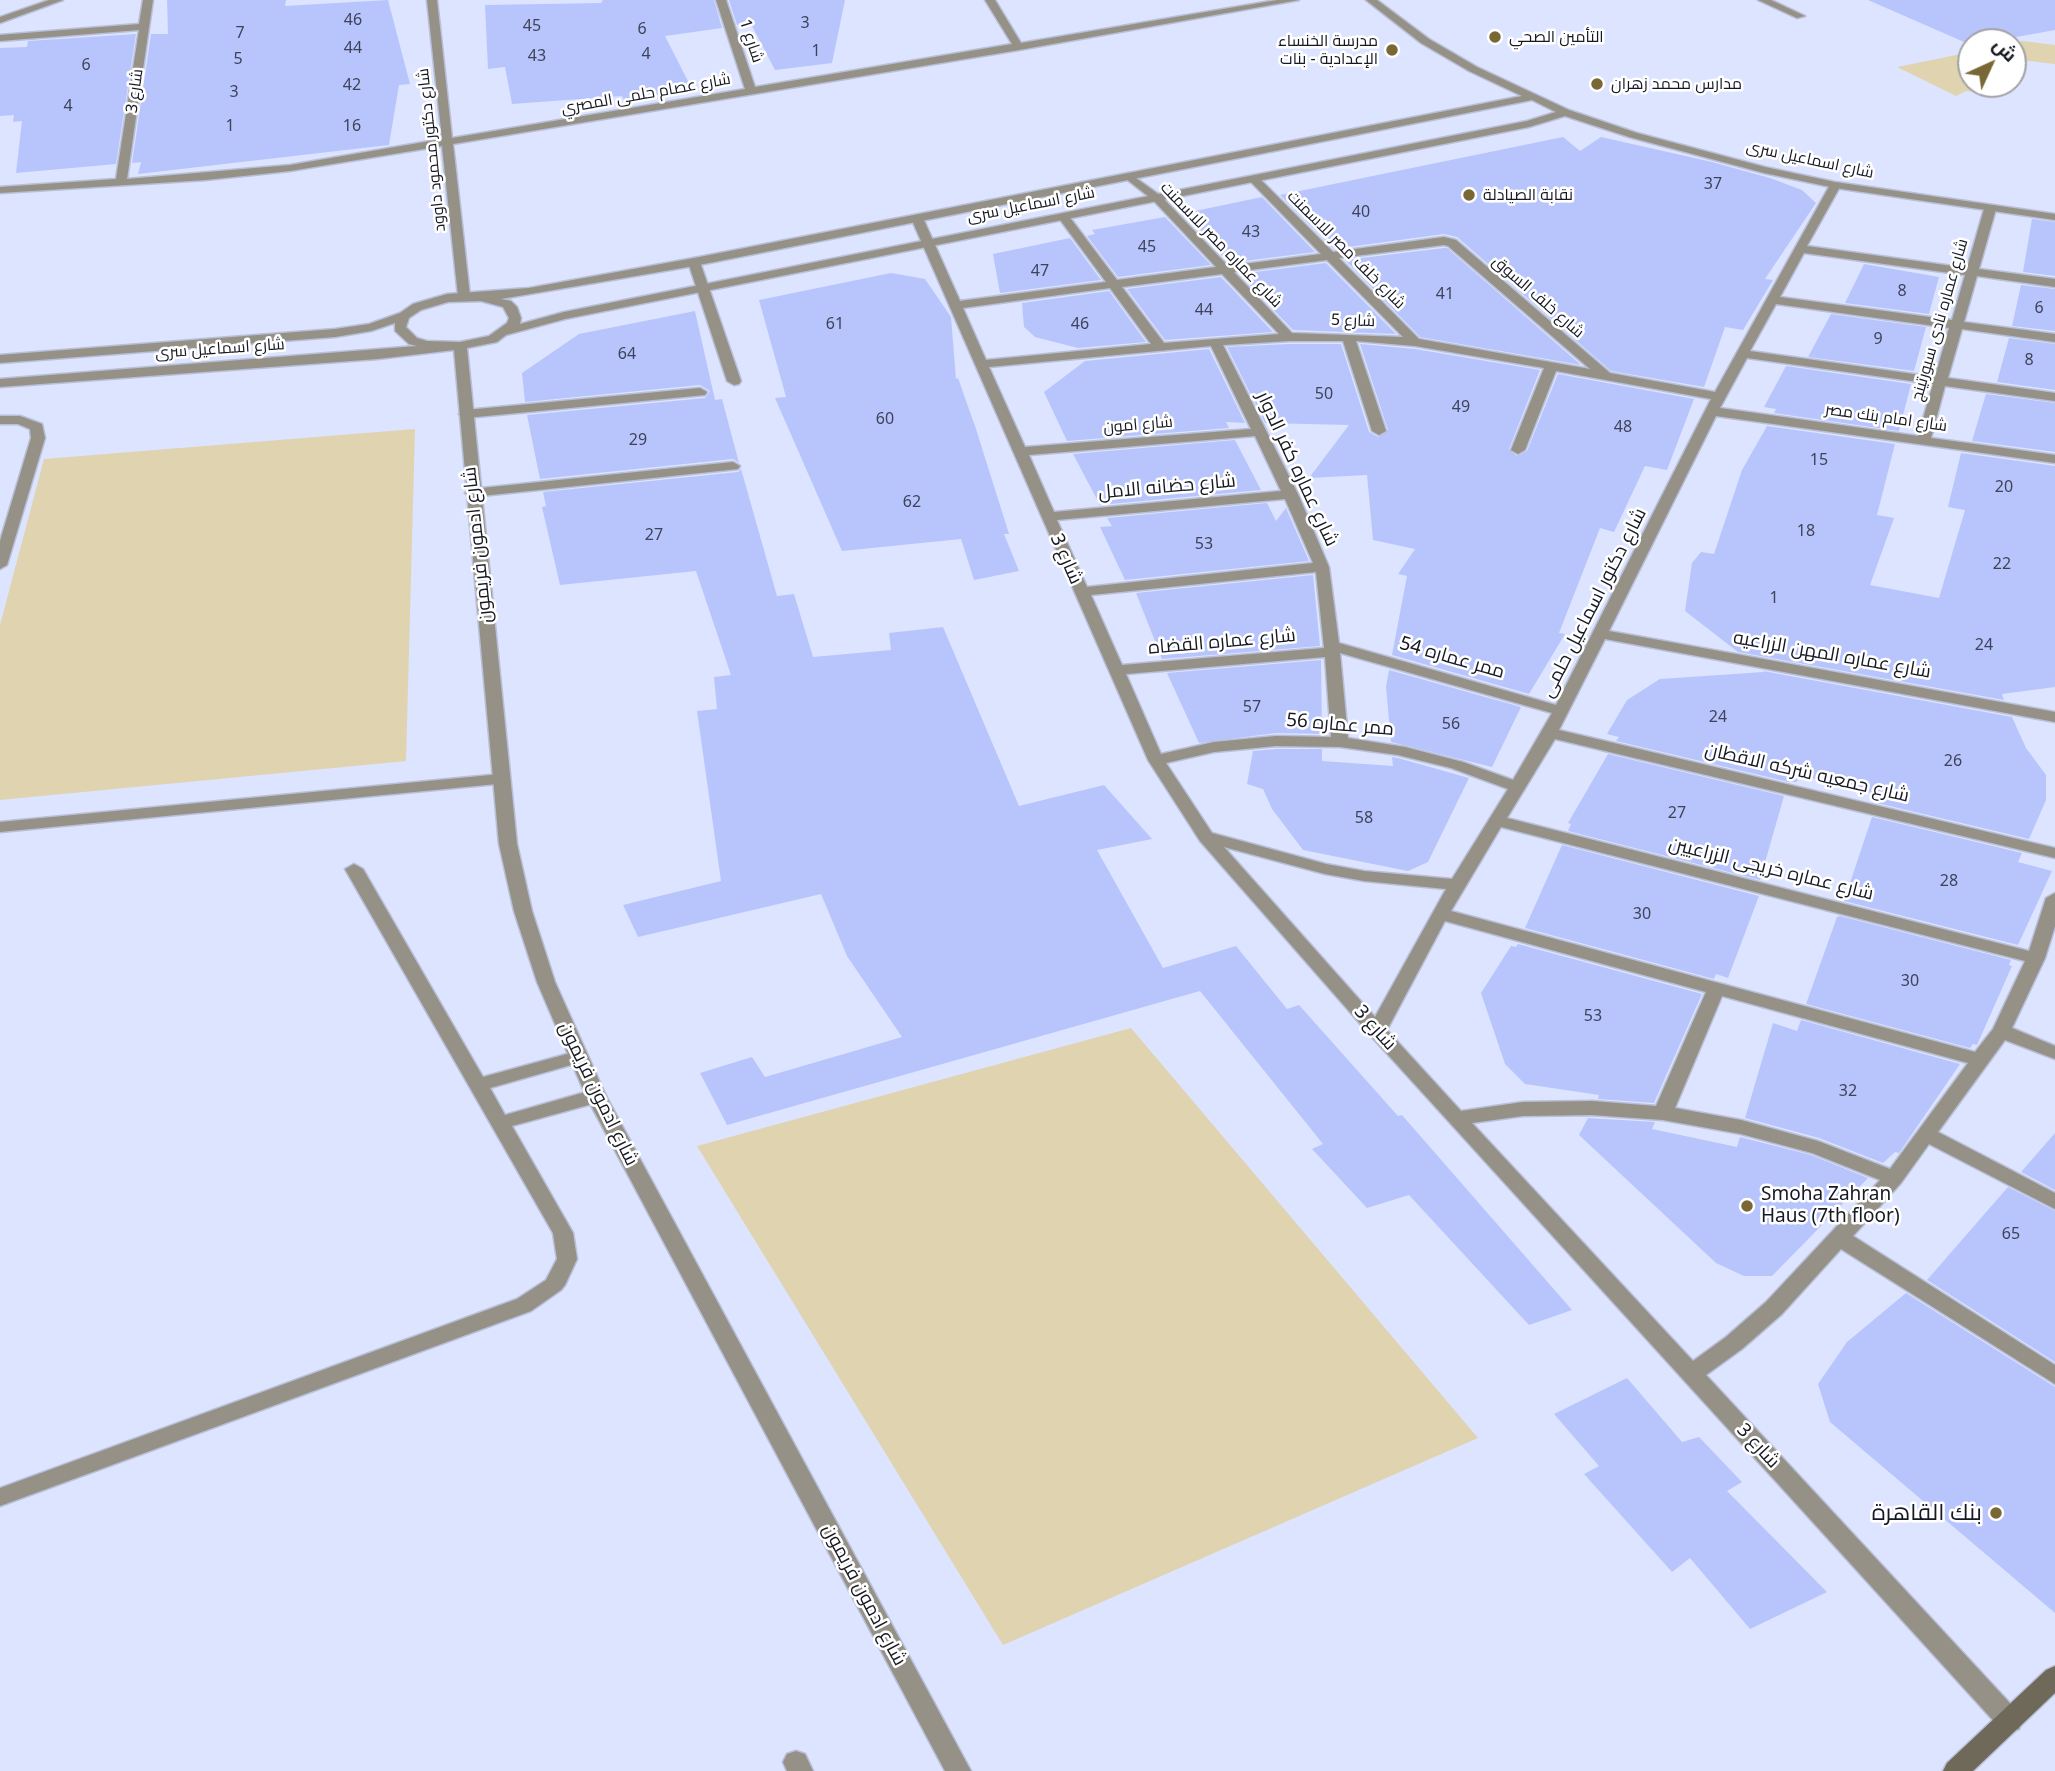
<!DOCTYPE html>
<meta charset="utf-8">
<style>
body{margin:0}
#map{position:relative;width:2055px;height:1771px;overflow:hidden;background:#dce4ff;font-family:"Noto Sans",Cairo,sans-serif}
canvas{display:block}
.north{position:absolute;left:1957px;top:28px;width:70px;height:70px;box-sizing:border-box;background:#fff;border:2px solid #a2a3a7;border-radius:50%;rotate:45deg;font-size:19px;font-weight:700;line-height:28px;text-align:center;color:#161822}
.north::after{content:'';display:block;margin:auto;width:24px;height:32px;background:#796836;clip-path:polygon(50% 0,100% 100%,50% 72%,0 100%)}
</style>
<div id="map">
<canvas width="2055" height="1771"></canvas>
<div class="north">ش</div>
</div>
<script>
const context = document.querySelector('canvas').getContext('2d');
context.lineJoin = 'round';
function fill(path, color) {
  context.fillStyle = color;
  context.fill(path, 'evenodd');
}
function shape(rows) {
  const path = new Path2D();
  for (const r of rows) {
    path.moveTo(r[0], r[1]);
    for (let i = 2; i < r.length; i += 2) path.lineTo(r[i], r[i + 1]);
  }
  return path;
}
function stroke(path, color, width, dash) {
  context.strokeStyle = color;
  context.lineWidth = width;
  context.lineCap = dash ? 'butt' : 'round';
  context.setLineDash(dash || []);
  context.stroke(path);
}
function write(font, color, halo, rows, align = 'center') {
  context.font = font + ' "Noto Sans",Cairo,sans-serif';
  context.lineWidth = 5;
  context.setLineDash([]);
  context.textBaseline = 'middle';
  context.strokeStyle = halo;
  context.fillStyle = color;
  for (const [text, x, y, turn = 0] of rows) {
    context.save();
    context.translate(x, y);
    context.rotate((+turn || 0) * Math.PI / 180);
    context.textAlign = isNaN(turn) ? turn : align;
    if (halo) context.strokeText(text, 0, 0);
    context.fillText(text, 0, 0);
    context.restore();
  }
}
fill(shape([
 [2023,41,2055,45,2055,64,2013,59,2013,43],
 [1971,52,1971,84,1998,84,1996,94,1966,91,1956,96,1897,67],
 [415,429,406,761,0,800,0,625,44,459],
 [1131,1028,1478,1438,1003,1645,697,1146]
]), '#e0d3af');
fill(shape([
 [167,0,286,0,285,6,388,0,410,84,399,85,389,145,138,174,141,162,132,163,151,34,168,34],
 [603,0,714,0,722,28,665,36,692,89,624,100,622,96,512,104,505,67,488,69,485,5,601,3],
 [729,0,845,0,832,63,775,70,751,24,737,25],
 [1868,0,2055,0,2055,30,1989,42,1971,42,1971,45],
 [136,34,116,164,16,173,22,121,13,122,14,115,0,116,0,48,27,47,28,41],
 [1563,137,1580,151,1601,137,1712,162,1770,178,1802,190,1816,203,1765,279,1773,280,1743,330,1725,327,1704,387,1611,371,1457,237,1444,234,1334,249,1280,195],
 [1262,197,1315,252,1229,263,1181,214],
 [1165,217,1211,265,1118,277,1087,236,1095,234,1092,230],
 [2032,219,2055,222,2055,276,2023,272],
 [1070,238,1101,280,1000,293,993,254],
 [1444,248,1447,248,1581,365,1420,337,1345,260],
 [1326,263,1396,334,1293,330,1239,274],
 [1864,264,1939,277,1929,314,1845,303],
 [891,273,925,279,951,317,956,379,958,378,976,429,1009,534,1004,534,1019,571,974,580,961,539,842,551,775,398,786,397,759,300],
 [1221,277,1273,332,1165,340,1127,289],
 [2021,285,2055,289,2055,331,2012,326],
 [1109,291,1146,342,1078,348,1035,337,1024,327,1022,303],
 [695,311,715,400,722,399,739,463,733,459,540,479,527,415,705,398,710,391,700,385,525,402,522,373,579,334],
 [1831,314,1926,327,1914,371,1808,357],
 [2009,338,2055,344,2055,390,1997,382],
 [1289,344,1341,344,1369,432,1378,437,1388,430,1360,344,1415,349,1540,370,1509,449,1517,456,1527,451,1558,374,1694,399,1667,470,1645,466,1614,532,1600,528,1559,633,1565,634,1529,694,1392,655,1407,576,1398,574,1415,549,1373,540,1367,475,1309,478,1349,425,1265,423,1227,347],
 [1209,349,1245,423,1226,422,1229,428,1067,441,1044,392,1085,361],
 [1786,366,1911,384,1899,431,1774,413,1776,409,1764,407],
 [1986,394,2055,403,2055,452,1972,441],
 [1767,426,1895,444,1877,515,1894,518,1870,585,1939,598,1965,510,1948,507,1961,453,2055,466,2055,687,2002,694,2004,700,1738,652,1685,611,1692,563,1701,552,1714,554,1742,470],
 [1235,440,1261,490,1100,505,1073,454],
 [741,469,777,596,794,594,813,657,891,650,889,633,943,627,1019,806,1104,785,1152,839,1097,850,1163,968,1236,946,1287,1009,1299,1005,1398,1116,1402,1115,1572,1310,1529,1325,1409,1195,1367,1208,1312,1149,1323,1144,1200,991,727,1125,700,1073,752,1057,765,1077,902,1037,847,956,821,894,638,937,623,905,721,881,697,711,717,709,714,677,731,675,696,571,560,585,542,507,546,506,543,492,738,472],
 [1267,503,1276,521,1286,508,1309,561,1125,580,1100,527,1112,526,1107,518],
 [1313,575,1320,646,1162,659,1136,593],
 [1321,660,1322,734,1276,733,1199,743,1167,673],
 [1389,670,1521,707,1492,767,1391,742,1386,687],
 [1763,671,2012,717,2026,748,2046,775,2046,800,2029,839,1877,803,1879,795,1799,775,1797,782,1789,782,1616,741,1619,737,1607,734,1627,700,1660,679,1764,672],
 [1276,749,1322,749,1322,761,1393,766,1392,757,1398,758,1469,778,1428,862,1408,871,1303,850,1272,809,1263,789,1247,784,1253,751],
 [1608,754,1784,796,1760,880,1568,831,1571,824,1568,823],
 [1872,817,2022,853,2018,862,2052,871,2018,945,1844,901],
 [1562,845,1759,896,1728,978,1716,974,1714,979,1525,928],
 [1840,916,2011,960,2009,965,2012,966,1977,1045,1973,1044,1970,1048,1806,1004,1837,917],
 [1518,944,1702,994,1654,1103,1598,1099,1599,1095,1525,1084,1505,1064,1481,993,1511,946,1516,947],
 [1801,1020,1960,1064,1899,1153,1895,1152,1883,1163,1819,1138,1745,1118,1773,1023,1797,1031],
 [1588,1118,1655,1122,1652,1129,1737,1147,1740,1137,1811,1155,1868,1178,1772,1276,1744,1276,1716,1263,1579,1135],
 [2055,1133,2055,1190,2021,1172],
 [2008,1187,2055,1211,2055,1362,1927,1280],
 [1906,1293,2055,1387,2055,1613,1830,1422,1818,1384,1847,1342],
 [1627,1378,1682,1442,1699,1437,1742,1482,1727,1491,1827,1592,1750,1629,1690,1558,1672,1572,1584,1474,1599,1466,1554,1414]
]), '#b8c5fd');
const service = shape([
 [354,864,363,869,483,1077,578,1051,585,1053,588,1057,585,1061,490,1088,505,1115,596,1089,603,1091,606,1096,603,1101,512,1126,573,1233,577,1259,565,1285,561,1290,531,1311,0,1506,0,1488,517,1299,546,1280,557,1259,553,1233,345,869,354,864],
 [796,1751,805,1754,813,1771,787,1771,783,1762,787,1754,796,1751]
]);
const minor = shape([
 [49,0,63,0,0,23,0,17,49,0],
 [143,0,153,0,127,179,290,165,442,139,427,0,437,0,452,138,745,89,716,0,726,0,755,87,1012,44,985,0,995,0,1021,43,1277,0,1299,0,1019,50,453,144,470,296,464,300,458,296,442,146,290,171,206,180,0,193,0,187,116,179,139,30,0,41,0,35,139,24,143,0],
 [1758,0,1771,0,1805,16,1797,18,1758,0],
 [1129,173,1161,196,1228,266,1321,254,1248,179,1258,177,1333,252,1444,237,1456,240,1610,373,1715,392,1831,183,1841,185,1807,246,1967,268,1984,209,1990,206,1996,209,1979,269,2055,279,2055,287,1977,276,1964,322,2055,334,2055,342,1962,329,1948,378,2055,393,2055,401,1945,386,1931,438,2055,455,2055,463,1716,416,1609,631,2055,712,2055,722,1605,639,1559,730,2055,848,2055,858,1555,739,1507,818,2029,951,2046,898,2055,893,2055,926,2045,958,2012,1028,2055,1046,2055,1059,2005,1040,1938,1132,2055,1193,2055,1209,1929,1144,1901,1183,1853,1236,2055,1365,2055,1384,1841,1249,1782,1314,1742,1349,1706,1375,2019,1713,2022,1721,2019,1729,2010,1732,2001,1729,1370,1035,1200,841,1148,760,911,218,917,215,923,218,960,301,1106,282,1058,217,1064,214,1068,215,1117,280,1216,267,1153,200,1125,178,1123,176,1129,173],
 [1444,245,1448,246,1590,369,1419,339,1339,258,1444,245],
 [1804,253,1965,275,1952,320,1780,297,1804,253],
 [1327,260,1403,337,1292,333,1234,272,1327,260],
 [1222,274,1279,334,1164,343,1122,287,1222,274],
 [1110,288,1151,344,986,360,963,308,1110,288],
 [1776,304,1949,328,1935,377,1750,351,1776,304],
 [1289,341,1343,341,1372,431,1379,435,1386,431,1356,341,1415,346,1544,368,1511,450,1518,454,1525,450,1556,371,1711,399,1556,705,1339,643,1329,567,1298,494,1223,345,1289,341],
 [1211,346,1251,429,1025,447,989,367,1211,346],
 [1747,358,1933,384,1918,436,1720,408,1747,358],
 [1255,436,1281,491,1054,512,1029,455,1255,436],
 [1285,499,1313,563,1087,587,1057,520,1285,499],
 [1316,572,1324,648,1122,665,1091,595,1316,572],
 [1340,653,1552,713,1513,780,1463,762,1405,747,1348,738,1340,653],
 [1325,657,1331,737,1276,736,1214,742,1161,754,1126,674,1325,657],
 [1276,746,1340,747,1398,755,1451,768,1508,789,1452,879,1364,871,1326,864,1212,833,1166,763,1214,752,1276,746],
 [1501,827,2025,961,1993,1029,1975,1052,1451,911,1501,827],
 [1224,847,1325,874,1364,881,1446,889,1375,1017,1224,847],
 [1445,921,1706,992,1656,1106,1592,1101,1523,1102,1461,1111,1387,1030,1445,921],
 [1722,996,1968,1063,1890,1169,1818,1141,1741,1120,1675,1108,1722,996],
 [1592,1115,1663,1120,1741,1134,1812,1153,1880,1180,1766,1302,1726,1337,1693,1361,1472,1123,1523,1116,1592,1115],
 [694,258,700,262,741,381,739,384,734,385,727,381,688,262,694,258],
 [700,388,707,392,705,395,466,418,459,414,466,410,700,388],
 [0,416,20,416,42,424,45,438,7,565,0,569,0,541,31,438,30,429,18,424,0,424,0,416],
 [733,462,740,466,738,469,472,497,465,493,472,489,733,462],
 [501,774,507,775,509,779,507,783,0,832,0,822,501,774]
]);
const tertiary = shape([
 [1366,0,1377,0,1429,39,1477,67,1569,110,1637,133,1765,167,1835,182,2055,214,2055,220,1835,188,1764,173,1629,137,1565,116,1529,127,565,319,506,335,497,342,467,348,517,844,532,911,555,982,606,1096,971,1771,945,1771,586,1096,537,982,514,911,499,844,454,350,378,359,0,387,0,379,417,346,409,344,395,331,395,323,371,331,335,337,0,363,0,355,335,329,369,324,400,313,413,304,447,294,529,288,694,258,1522,96,1469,71,1421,43,1366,0],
 [1532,100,1556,112,1527,121,564,312,520,324,521,318,517,307,511,301,501,299,694,266,1532,100],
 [481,301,503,307,509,318,507,323,489,336,460,342,427,341,417,338,406,327,409,318,421,310,448,302,481,301]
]);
const secondary = shape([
 [2055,1666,2055,1693,1973,1771,1943,1771,1947,1763,2046,1670,2055,1666]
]);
stroke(service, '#b8bfd7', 3);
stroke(minor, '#b8bfd7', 3);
stroke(tertiary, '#b8bfd7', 3);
stroke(secondary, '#b8bfd7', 3);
fill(service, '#959186');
fill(minor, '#959186');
fill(tertiary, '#959186');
fill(secondary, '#6f6959');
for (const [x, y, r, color] of [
 [1495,37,7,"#796836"],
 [1392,50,7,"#796836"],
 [1597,84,7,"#796836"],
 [1469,195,7,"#796836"],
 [1747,1206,7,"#796836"],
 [1996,1513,7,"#796836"]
]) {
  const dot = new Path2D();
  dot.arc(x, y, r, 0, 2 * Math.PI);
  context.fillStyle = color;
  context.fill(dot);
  stroke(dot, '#fff', 2.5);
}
write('16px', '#3e4359', null, [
 ["46",353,20],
 ["3",805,23],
 ["45",532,26],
 ["6",642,29],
 ["7",240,33],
 ["44",353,48],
 ["1",816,51],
 ["4",646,54],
 ["43",537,56],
 ["5",238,59],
 ["6",86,65],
 ["42",352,85],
 ["3",234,92],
 ["4",68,106],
 ["1",230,126],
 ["16",352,126],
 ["37",1713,184],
 ["40",1361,212],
 ["43",1251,232],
 ["45",1147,247],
 ["47",1040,271],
 ["8",1902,291],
 ["41",1445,294],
 ["6",2039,308],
 ["44",1204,310],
 ["61",835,324],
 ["46",1080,324],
 ["9",1878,339],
 ["64",627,354],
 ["8",2029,360],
 ["50",1324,394],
 ["49",1461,407],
 ["60",885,419],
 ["48",1623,427],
 ["29",638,440],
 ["15",1819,460],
 ["20",2004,487],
 ["62",912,502],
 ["18",1806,531],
 ["27",654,535],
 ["53",1204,544],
 ["22",2002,564],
 ["1",1774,598],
 ["24",1984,645],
 ["57",1252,707],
 ["24",1718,717],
 ["56",1451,724],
 ["26",1953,761],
 ["27",1677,813],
 ["58",1364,818],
 ["28",1949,881],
 ["30",1642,914],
 ["30",1910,981],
 ["53",1593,1016],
 ["32",1848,1091],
 ["65",2011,1234]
]);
write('16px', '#161822', '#fff', [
 ["التأمين الصحي",1509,37],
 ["مدرسة الخنساء",1378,41,"right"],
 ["الإعدادية - بنات",1378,59,"right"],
 ["مدارس محمد زهران",1611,84],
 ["نقابة الصيادلة",1483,195]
], 'left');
write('16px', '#161822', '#fff', [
 ["شارع 1",751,41,72],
 ["شارع 3",135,91,-82],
 ["شارع عصام حلمى المصري",646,94,-10],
 ["شارع دكتور محمود داوود",432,150,-96],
 ["شارع اسماعيل سرى",1810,160,12],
 ["شارع اسماعيل سرى",1031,205,-11],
 ["شارع عماره مصر للاسمنت",1221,245,46],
 ["شارع خلف مصر للاسمنت",1346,250,45],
 ["شارع خلف السوق",1538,297,41],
 ["شارع عماره نادى سبورتينج",1940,320,-74],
 ["شارع 5",1353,321,2],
 ["شارع اسماعيل سرى",220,349,-4],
 ["شارع امام بنك مصر",1886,418,8],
 ["شارع امون",1138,425,-5]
]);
write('19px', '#161822', '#fff', [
 ["شارع عماره كفر الدوار",1297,469,65],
 ["شارع حضانه الامل",1167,487,-5],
 ["شارع ادمون فريمون",478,545,-96],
 ["شارع 3",1066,559,66],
 ["شارع دكتور اسماعيل حلمى",1594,603,-63],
 ["شارع عماره القضاه",1222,642,-5],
 ["شارع عماره المهن الزراعيه",1832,655,10],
 ["ممر عماره 54",1452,658,16],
 ["ممر عماره 56",1340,725,5],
 ["شارع جمعيه شركه الاقطان",1807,773,13],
 ["شارع عماره خريجى الزراعيين",1771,869,14],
 ["شارع 3",1375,1028,48],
 ["شارع ادمون فريمون",598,1094,64],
 ["شارع 3",1758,1446,47],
 ["شارع ادمون فريمون",864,1595,62]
]);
write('19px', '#161822', '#fff', [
 ["Smoha Zahran",1761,1195],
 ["Haus (7th floor)",1761,1217]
], 'left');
write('23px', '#161822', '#fff', [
 ["بنك القاهرة",1982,1513]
], 'right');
</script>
